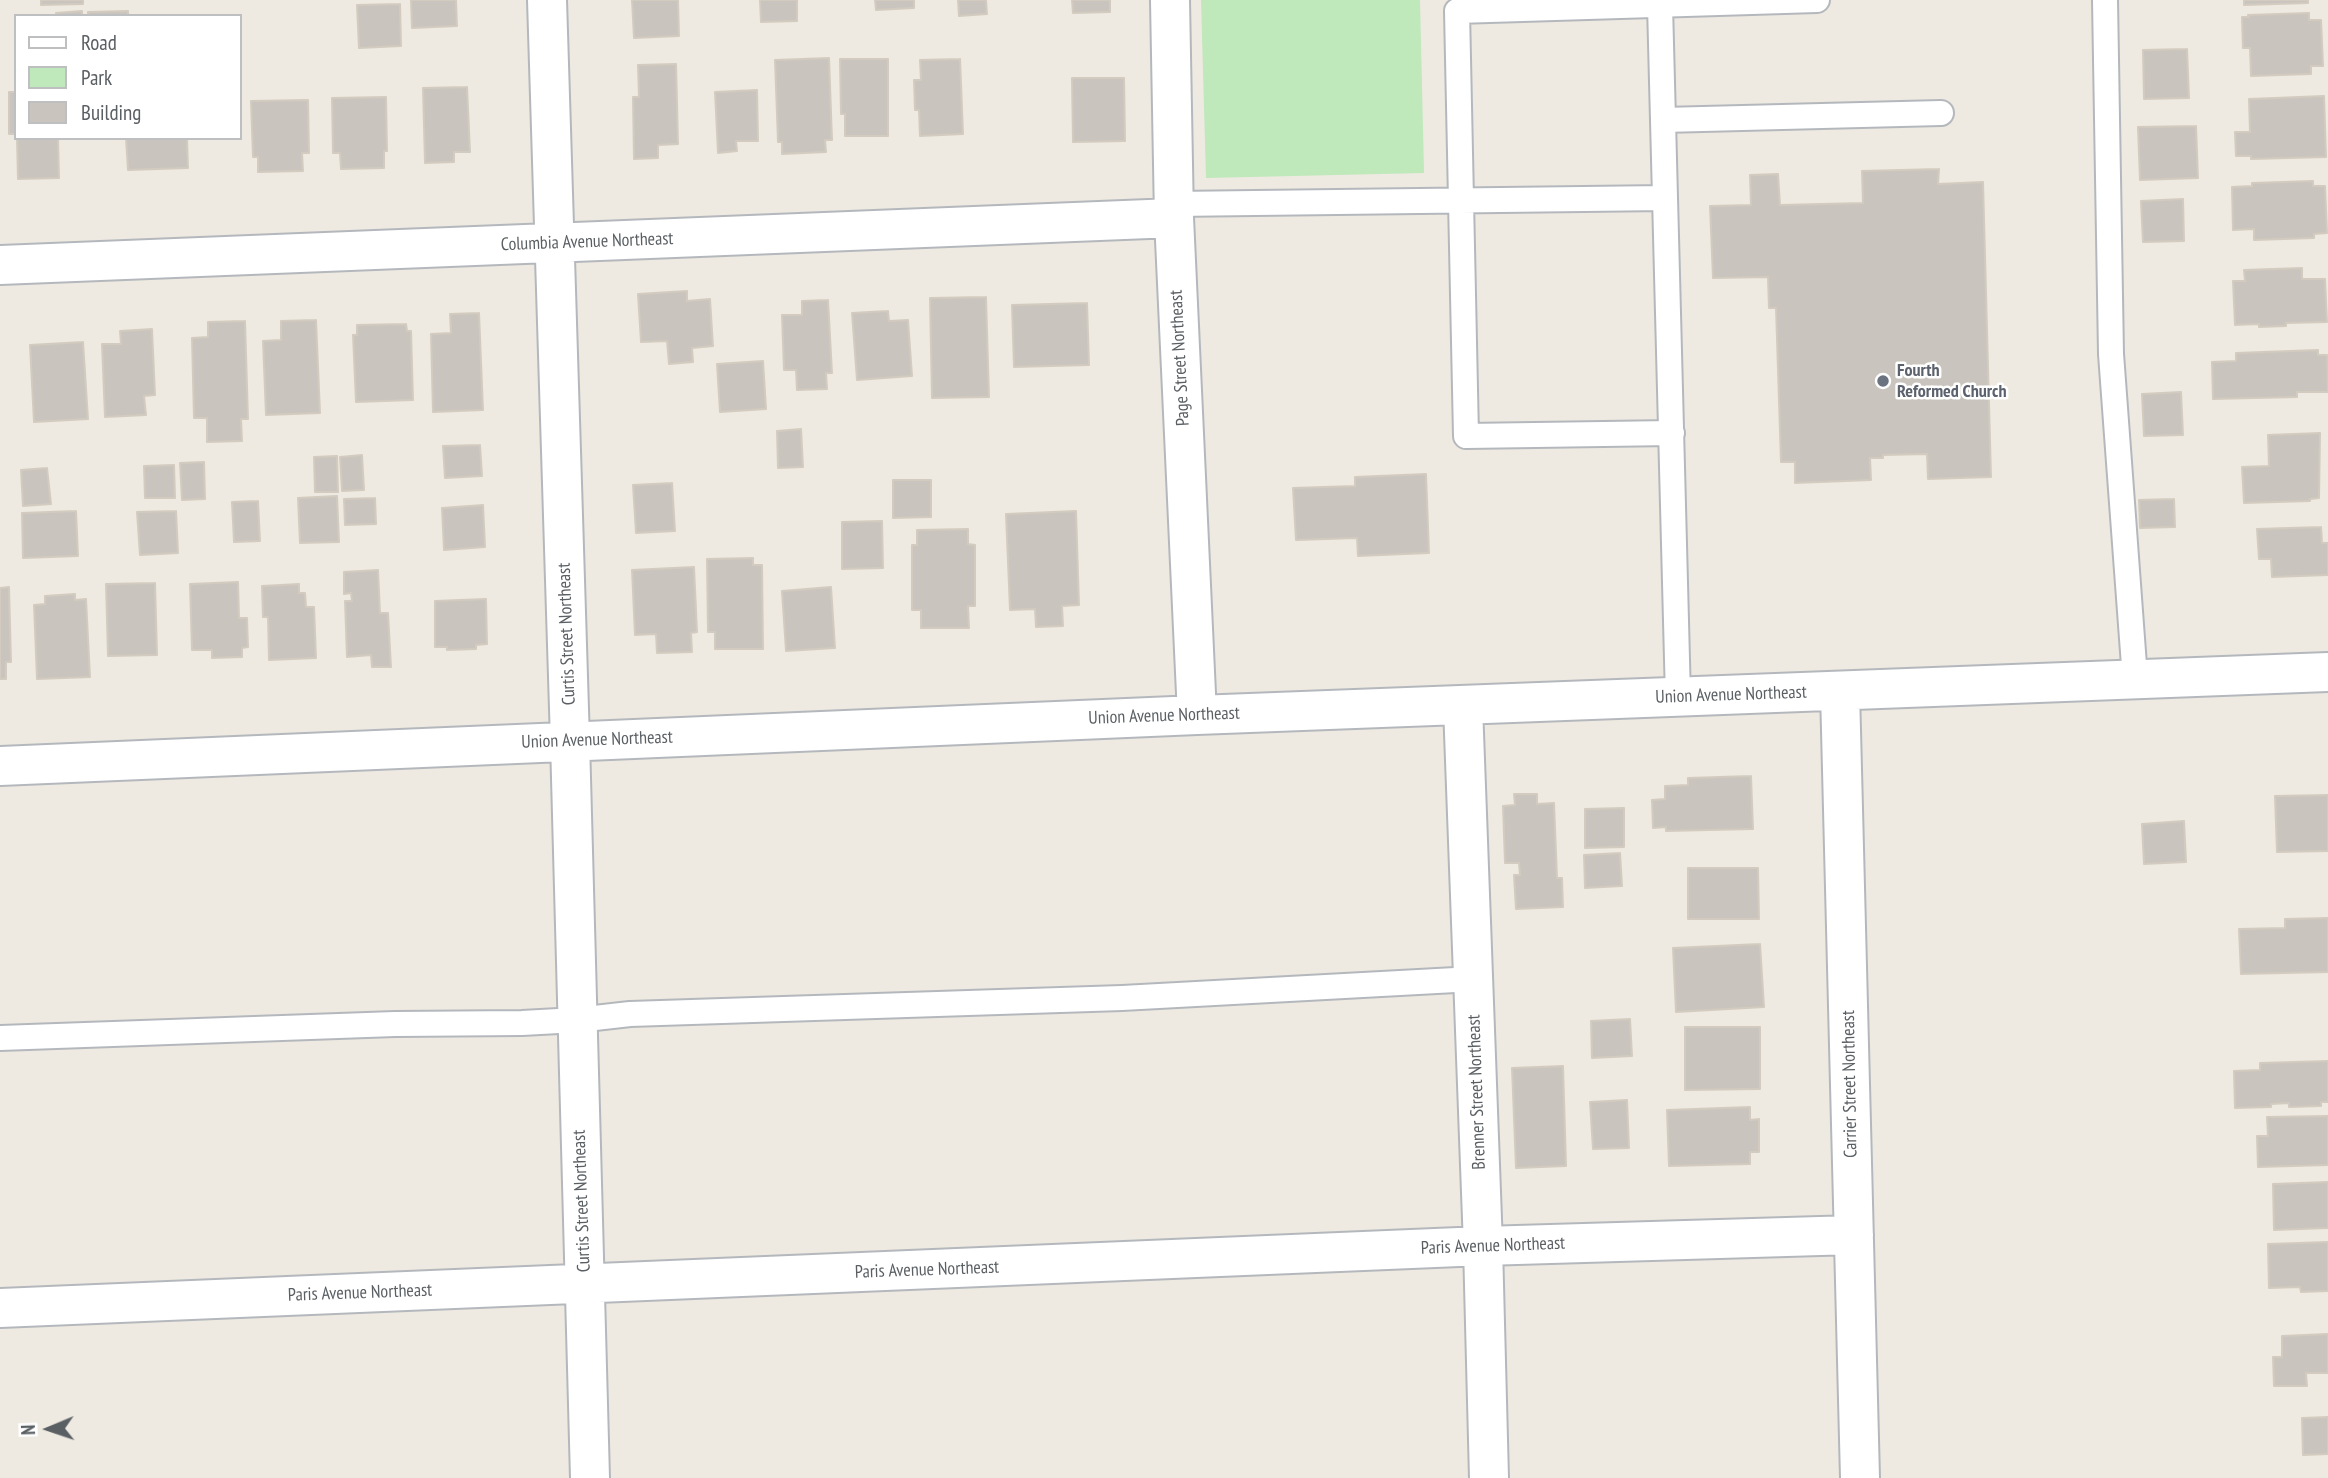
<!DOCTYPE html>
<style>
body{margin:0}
#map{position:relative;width:2328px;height:1478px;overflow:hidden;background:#eeeae1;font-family:"PT Sans Narrow",sans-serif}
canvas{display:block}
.legend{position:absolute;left:14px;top:14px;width:228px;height:126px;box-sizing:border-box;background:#fff;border:2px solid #bdbfc1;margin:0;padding:9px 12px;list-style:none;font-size:21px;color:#5a5f63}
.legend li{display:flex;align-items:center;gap:14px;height:35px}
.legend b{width:35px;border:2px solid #bdbfc1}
.north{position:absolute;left:14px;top:1394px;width:70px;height:70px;-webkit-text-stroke:5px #fff;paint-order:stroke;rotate:268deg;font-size:19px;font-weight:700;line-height:28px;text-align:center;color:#5a5f63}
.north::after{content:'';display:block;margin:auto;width:24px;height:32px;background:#5a5f63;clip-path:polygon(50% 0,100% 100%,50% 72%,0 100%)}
</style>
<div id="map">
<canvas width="2328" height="1478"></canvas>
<ul class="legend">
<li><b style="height:9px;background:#fff"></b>Road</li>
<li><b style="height:19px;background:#bfe8bb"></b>Park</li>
<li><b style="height:19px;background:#c9c5be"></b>Building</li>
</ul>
<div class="north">N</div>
</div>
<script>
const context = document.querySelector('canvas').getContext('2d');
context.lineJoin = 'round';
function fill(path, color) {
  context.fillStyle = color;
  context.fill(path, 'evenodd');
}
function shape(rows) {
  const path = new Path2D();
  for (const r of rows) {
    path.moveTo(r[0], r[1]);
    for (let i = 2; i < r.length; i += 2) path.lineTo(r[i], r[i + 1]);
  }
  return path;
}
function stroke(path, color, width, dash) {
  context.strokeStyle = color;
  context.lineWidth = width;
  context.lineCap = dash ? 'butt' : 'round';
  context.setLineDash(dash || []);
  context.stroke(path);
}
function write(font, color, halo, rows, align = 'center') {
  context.font = font + ' "PT Sans Narrow",sans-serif';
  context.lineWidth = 5;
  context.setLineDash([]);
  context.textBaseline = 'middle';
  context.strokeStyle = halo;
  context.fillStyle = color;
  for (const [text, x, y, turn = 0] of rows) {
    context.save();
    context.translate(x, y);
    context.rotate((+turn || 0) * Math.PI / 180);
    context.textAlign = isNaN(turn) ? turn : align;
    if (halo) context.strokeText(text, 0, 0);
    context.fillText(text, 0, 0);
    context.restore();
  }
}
fill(shape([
 [1201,0,1420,0,1424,173,1206,178]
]), '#bfe8bb');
const building = shape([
 [41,0,83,0,83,4,41,5,41,0],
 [411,0,456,0,457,26,412,28,411,0],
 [632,0,678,0,679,36,634,38,632,0],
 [760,0,797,0,797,21,761,22,760,0],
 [875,0,914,0,914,8,876,10,875,0],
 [958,0,986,0,987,14,959,16,958,0],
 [1072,0,1110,0,1110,12,1073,13,1072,0],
 [2244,0,2308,0,2308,3,2244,5,2244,0],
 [400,4,401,46,359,48,357,5,400,4],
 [82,11,82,16,56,16,56,13,82,11],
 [128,11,128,16,88,16,88,12,128,11],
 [2309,13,2309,20,2321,20,2323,66,2311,66,2311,74,2251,76,2250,48,2243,48,2242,17,2249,17,2248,15,2309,13],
 [2187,49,2189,98,2144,99,2143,50,2187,49],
 [829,58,832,140,825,140,826,152,782,154,782,142,778,142,775,60,829,58],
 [840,59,888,59,888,136,845,136,845,114,841,114,840,59],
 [960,59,963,134,920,136,919,110,915,110,914,80,921,80,920,60,960,59],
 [676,64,678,144,658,145,658,158,634,159,633,97,639,97,638,65,676,64],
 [1072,78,1124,78,1125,141,1073,142,1072,78],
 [467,87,470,152,454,152,454,162,425,163,423,88,467,87],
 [757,90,758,141,736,141,737,151,718,153,715,92,757,90],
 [9,92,16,92,16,134,9,134,9,92],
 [2324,96,2326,157,2251,159,2251,156,2236,156,2235,132,2250,132,2249,99,2324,96],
 [386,97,387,151,384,151,384,168,341,169,340,153,333,153,332,98,386,97],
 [308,100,309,153,302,153,303,171,258,172,258,157,253,157,251,101,308,100],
 [2196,126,2198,178,2140,180,2138,127,2196,126],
 [17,138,58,138,59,178,18,179,17,138],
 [126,138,187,138,188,168,128,170,126,138],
 [1939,169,1938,184,1983,182,1991,477,1928,479,1927,454,1883,455,1883,458,1870,458,1871,480,1795,483,1795,462,1781,462,1776,308,1769,308,1768,277,1713,278,1710,206,1751,205,1750,175,1778,174,1780,205,1863,203,1862,171,1939,169],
 [2313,181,2313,186,2325,186,2327,233,2314,234,2314,238,2254,240,2254,229,2233,230,2232,187,2252,186,2252,183,2313,181],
 [2183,199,2184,241,2143,242,2141,201,2183,199],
 [2302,268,2302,279,2325,279,2327,322,2286,323,2286,326,2259,327,2259,324,2235,325,2233,281,2245,281,2244,270,2302,268],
 [687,291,687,301,710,299,713,346,692,348,693,362,669,364,667,341,641,342,638,294,687,291],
 [986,297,989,397,932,398,930,298,986,297],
 [828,300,832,373,826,373,827,389,797,390,796,370,784,370,782,315,802,315,802,301,828,300],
 [1087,303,1089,365,1014,367,1012,305,1087,303],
 [888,311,889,321,908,320,912,376,857,380,852,313,888,311],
 [479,313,483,410,433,412,431,334,451,333,450,314,479,313],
 [316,320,320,413,266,415,263,341,281,340,281,321,316,320],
 [245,321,248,419,241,419,242,441,207,442,207,418,194,418,192,338,208,337,208,322,245,321],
 [406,324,407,331,411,331,413,400,356,402,353,335,357,335,357,325,406,324],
 [152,329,155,395,144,396,146,415,105,417,102,344,121,344,120,331,152,329],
 [83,342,88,419,34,422,30,345,83,342],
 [2318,350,2318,355,2327,355,2328,392,2297,392,2297,397,2213,399,2212,362,2236,361,2236,353,2318,350],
 [763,361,766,409,720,412,717,364,763,361],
 [2181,392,2183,435,2144,436,2142,394,2181,392],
 [801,429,803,467,778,468,777,431,801,429],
 [2320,433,2319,498,2310,499,2310,501,2244,503,2242,467,2269,466,2268,435,2320,433],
 [480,445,482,476,445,478,443,446,480,445],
 [362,455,364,490,342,491,340,457,362,455],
 [337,456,338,492,315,492,314,457,337,456],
 [204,462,205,499,182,500,180,463,204,462],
 [174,465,175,498,145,498,144,466,174,465],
 [47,468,51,504,23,506,21,470,47,468],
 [1426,474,1429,553,1358,556,1357,538,1296,540,1293,488,1355,486,1355,477,1426,474],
 [893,480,931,480,931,517,893,518,893,480],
 [672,483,675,531,636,533,633,485,672,483],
 [337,496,339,542,300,543,298,498,337,496],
 [375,498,376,524,345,525,344,499,375,498],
 [2174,499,2175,527,2140,528,2139,500,2174,499],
 [258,501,260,541,234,542,232,502,258,501],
 [483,505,485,547,444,550,442,508,483,505],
 [76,511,78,556,23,558,22,513,76,511],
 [176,511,178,553,140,555,137,512,176,511],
 [1076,511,1079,605,1062,606,1063,626,1036,627,1035,609,1010,610,1006,514,1076,511],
 [882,521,883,568,842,569,842,522,882,521],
 [2321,527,2322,543,2328,543,2328,575,2272,577,2271,559,2259,559,2257,529,2321,527],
 [968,529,968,544,975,545,975,606,968,606,969,628,921,628,921,610,912,610,912,545,917,545,917,530,968,529],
 [753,558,753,565,762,565,763,649,715,649,715,632,708,632,707,559,753,558],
 [694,567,697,632,691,633,692,652,657,653,656,634,635,635,632,570,694,567],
 [378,570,380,613,388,613,391,667,372,667,371,655,347,657,345,601,352,601,351,593,344,594,344,572,378,570],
 [238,582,239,618,247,618,248,647,242,648,242,657,212,658,212,650,192,650,190,584,238,582],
 [155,583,157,655,108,656,106,584,155,583],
 [299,584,299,593,305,593,306,607,314,607,316,658,269,660,268,617,263,617,262,586,299,584],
 [9,587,11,662,6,662,6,679,0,679,0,588,9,587],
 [831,587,835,648,786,651,782,591,831,587],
 [75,594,75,600,86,599,90,677,37,679,34,605,45,604,45,596,75,594],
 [486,599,487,644,476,645,476,649,447,650,447,647,435,647,435,601,486,599],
 [1751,776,1753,829,1666,831,1666,827,1653,828,1652,800,1665,799,1665,786,1688,785,1688,778,1751,776],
 [1514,794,1537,794,1537,804,1554,803,1557,878,1562,878,1563,907,1516,909,1514,875,1520,875,1519,863,1505,863,1503,806,1515,805,1514,794],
 [2328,795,2328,851,2277,852,2275,796,2328,795],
 [1624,808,1624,847,1585,848,1585,809,1624,808],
 [2184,821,2186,862,2144,864,2142,824,2184,821],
 [1620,853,1622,886,1585,888,1584,855,1620,853],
 [1688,868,1758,868,1759,919,1688,919,1688,868],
 [2328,918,2328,972,2241,974,2239,929,2285,928,2285,919,2328,918],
 [1760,944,1764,1007,1676,1012,1673,948,1760,944],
 [1630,1019,1632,1056,1592,1058,1591,1021,1630,1019],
 [1685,1027,1760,1027,1760,1089,1685,1090,1685,1027],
 [2328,1061,2328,1102,2321,1102,2321,1106,2289,1107,2289,1103,2271,1104,2271,1107,2235,1108,2234,1071,2260,1070,2260,1063,2328,1061],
 [1563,1066,1566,1166,1516,1168,1512,1068,1563,1066],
 [1627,1100,1629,1148,1593,1149,1590,1102,1627,1100],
 [1750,1107,1750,1120,1759,1119,1759,1152,1750,1152,1750,1164,1669,1166,1667,1110,1750,1107],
 [2328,1116,2328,1165,2258,1167,2257,1136,2268,1136,2267,1117,2328,1116],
 [2328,1182,2328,1228,2274,1230,2273,1184,2328,1182],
 [2328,1242,2328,1291,2301,1292,2300,1287,2269,1288,2268,1244,2328,1242],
 [2328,1334,2328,1373,2306,1373,2307,1386,2274,1386,2273,1357,2282,1357,2282,1336,2328,1334],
 [2328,1417,2328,1454,2303,1455,2302,1418,2328,1417]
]);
fill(building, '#c9c5be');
stroke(building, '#d3cbbf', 2);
const service = shape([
 [2105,0,2111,354,2135,679],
 [1660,5,1678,698],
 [1663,120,1941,113],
 [1173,204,1665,198],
 [1672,433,1466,436,1457,11,1817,0],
 [0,1038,395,1024,522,1023,577,1020,630,1014,1122,998,1474,979]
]);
const minor = shape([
 [547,0,570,741,590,1478],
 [1170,0,1174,218,1197,715],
 [0,265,1174,218],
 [1840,691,1860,1478],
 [1463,706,1483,1246,1489,1478],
 [0,766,1197,715,2328,672],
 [0,1308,1483,1246,1854,1235]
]);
stroke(service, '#b4b8bd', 28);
stroke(minor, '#b4b8bd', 42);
stroke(service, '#fff', 24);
stroke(minor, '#fff', 38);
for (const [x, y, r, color] of [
 [1883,381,7,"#6b7280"]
]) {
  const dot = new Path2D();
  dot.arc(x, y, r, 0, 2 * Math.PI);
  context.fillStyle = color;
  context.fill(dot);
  stroke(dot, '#fff', 2.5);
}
write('18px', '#5a5f63', '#fff', [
 ["Columbia Avenue Northeast",587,242,-2],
 ["Page Street Northeast",1180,358,-93],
 ["Curtis Street Northeast",567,634,-92],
 ["Union Avenue Northeast",1731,695,-2],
 ["Union Avenue Northeast",1164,716,-2],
 ["Union Avenue Northeast",597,740,-2],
 ["Carrier Street Northeast",1850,1084,-91],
 ["Brenner Street Northeast",1477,1092,-92],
 ["Curtis Street Northeast",582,1201,-92],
 ["Paris Avenue Northeast",1493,1246,-2],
 ["Paris Avenue Northeast",927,1270,-2],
 ["Paris Avenue Northeast",360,1293,-2]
]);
write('bold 18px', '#5b616d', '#fff', [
 ["Fourth",1897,371],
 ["Reformed Church",1897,392]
], 'left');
</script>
